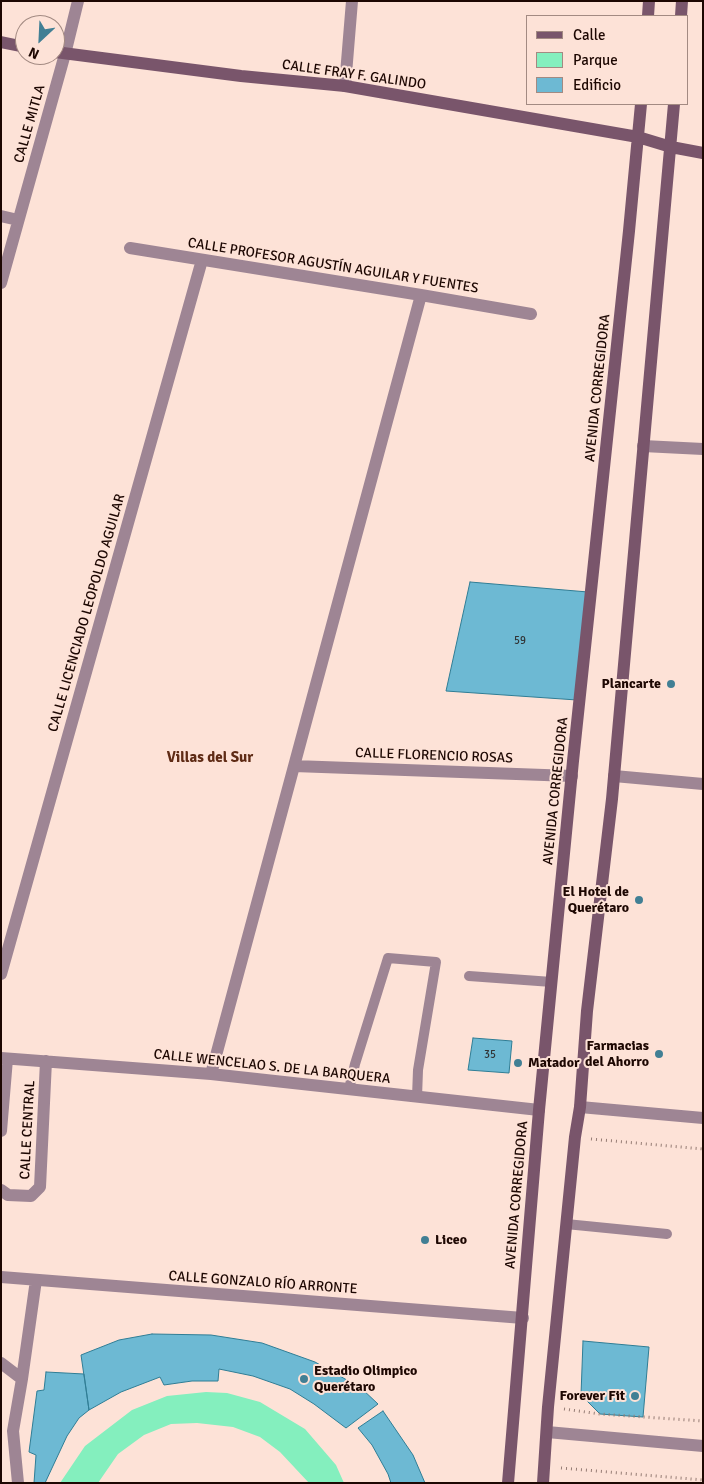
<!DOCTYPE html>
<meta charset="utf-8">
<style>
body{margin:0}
#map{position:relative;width:704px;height:1484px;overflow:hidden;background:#fde2d7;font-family:Signika,sans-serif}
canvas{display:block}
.frame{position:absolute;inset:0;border:2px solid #1d0702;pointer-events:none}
.legend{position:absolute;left:526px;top:15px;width:162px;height:90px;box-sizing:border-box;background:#fde2d7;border:1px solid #a38a82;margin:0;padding:6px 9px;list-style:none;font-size:15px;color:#1d0702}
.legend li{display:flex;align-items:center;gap:10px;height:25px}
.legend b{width:25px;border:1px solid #a38a82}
.north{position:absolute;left:15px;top:15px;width:50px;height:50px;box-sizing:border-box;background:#fde2d7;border:1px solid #a38a82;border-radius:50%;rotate:205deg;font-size:14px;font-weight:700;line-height:20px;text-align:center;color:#1d0702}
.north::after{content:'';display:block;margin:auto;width:18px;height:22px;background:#417f94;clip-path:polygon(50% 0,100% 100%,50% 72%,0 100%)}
</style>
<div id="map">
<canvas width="704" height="1484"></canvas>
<div class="frame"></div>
<ul class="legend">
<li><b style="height:6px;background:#79556b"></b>Calle</li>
<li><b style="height:14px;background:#84efbe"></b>Parque</li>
<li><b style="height:14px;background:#6db9d3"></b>Edificio</li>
</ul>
<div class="north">N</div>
</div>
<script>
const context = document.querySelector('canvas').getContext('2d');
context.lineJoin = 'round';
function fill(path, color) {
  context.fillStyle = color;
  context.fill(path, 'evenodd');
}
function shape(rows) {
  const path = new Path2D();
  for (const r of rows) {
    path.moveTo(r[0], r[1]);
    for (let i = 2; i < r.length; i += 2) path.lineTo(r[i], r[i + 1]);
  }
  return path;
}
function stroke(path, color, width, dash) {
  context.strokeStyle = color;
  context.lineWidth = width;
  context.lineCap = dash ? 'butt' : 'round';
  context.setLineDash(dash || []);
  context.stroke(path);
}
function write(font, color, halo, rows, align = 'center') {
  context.font = font + ' Signika,sans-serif';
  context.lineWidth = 4;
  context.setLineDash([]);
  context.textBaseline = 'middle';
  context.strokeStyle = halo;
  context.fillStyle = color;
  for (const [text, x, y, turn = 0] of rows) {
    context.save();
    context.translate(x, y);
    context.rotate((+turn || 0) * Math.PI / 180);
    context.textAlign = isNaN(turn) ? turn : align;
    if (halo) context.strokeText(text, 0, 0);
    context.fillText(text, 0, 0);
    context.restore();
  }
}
fill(shape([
 [206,1392,227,1393,260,1402,305,1429,336,1465,344,1483,309,1483,280,1452,260,1437,233,1427,197,1423,171,1424,144,1435,118,1454,98,1483,60,1483,85,1446,132,1410,167,1396]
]), '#84efbe');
const building = shape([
 [470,582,588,592,577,700,446,691,470,582],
 [473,1038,512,1041,509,1073,468,1070,473,1038],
 [152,1334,211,1335,262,1343,315,1362,361,1388,378,1404,346,1428,314,1404,290,1389,253,1376,219,1369,218,1381,192,1381,164,1385,160,1377,121,1392,89,1410,81,1355,119,1340,152,1334],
 [583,1341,649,1347,643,1417,600,1414,581,1395,583,1341],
 [46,1372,84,1374,89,1410,79,1418,67,1436,45,1483,34,1483,36,1455,29,1452,37,1391,44,1390,46,1372],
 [383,1411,413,1455,425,1483,391,1483,388,1474,372,1445,358,1428,383,1411]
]);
fill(building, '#6db9d3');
stroke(building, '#2f7d95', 1);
stroke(shape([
 [591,1139,703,1149],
 [564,1409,600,1414,703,1421],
 [561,1468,703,1480]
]), '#957c74', 3, [1, 4]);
stroke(shape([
 [469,976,552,982],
 [349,1089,355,1064,388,958,436,962,418,1070,417,1097],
 [566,1224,667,1234]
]), '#9e8594', 10);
stroke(shape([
 [345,86,352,1],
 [1,216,18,220],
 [130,248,421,295,531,314],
 [1,283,65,54,78,1],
 [643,446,703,449],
 [294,766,572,776],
 [614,776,703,784],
 [1,974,202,260],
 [1,1058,211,1074,539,1110],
 [211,1074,421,295],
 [580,1107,703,1118],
 [1,1131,7,1059],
 [1,1190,8,1195,31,1196,40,1187,46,1061],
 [1,1277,523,1318],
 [1,1363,22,1379],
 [547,1432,703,1446],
 [18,1483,13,1431,22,1379,36,1280]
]), '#9e8594', 12);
stroke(shape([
 [648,16,649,1],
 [681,16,682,1],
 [1,42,25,47],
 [55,52,241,76,345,86,638,137,671,147,703,153],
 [508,1483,539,1110,573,761,629,231,641,104],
 [543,1483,548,1407,575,1137,580,1107,587,1011,612,799,674,104]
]), '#79556b', 12);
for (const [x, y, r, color] of [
 [671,684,5,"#417f94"],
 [639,900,5,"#417f94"],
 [659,1054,5,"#417f94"],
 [518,1063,5,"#417f94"],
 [425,1240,5,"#417f94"],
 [304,1379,5,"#417f94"],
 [635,1396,5,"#417f94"]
]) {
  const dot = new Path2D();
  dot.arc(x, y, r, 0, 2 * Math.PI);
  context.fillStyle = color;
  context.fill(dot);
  stroke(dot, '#fde2d7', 2);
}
write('11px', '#313436', null, [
 ["59",520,641],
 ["35",490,1055]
]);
write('14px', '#1d0702', '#fde2d7', [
 ["CALLE FRAY F. GALINDO",354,75,8],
 ["CALLE MITLA",30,124,-74],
 ["CALLE PROFESOR AGUSTÍN AGUILAR Y FUENTES",333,266,9],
 ["AVENIDA CORREGIDORA",598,388,-84],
 ["CALLE LICENCIADO LEOPOLDO AGUILAR",87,613,-74],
 ["CALLE FLORENCIO ROSAS",434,756,2],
 ["AVENIDA CORREGIDORA",556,791,-84],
 ["CALLE WENCELAO S. DE LA BARQUERA",272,1067,6],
 ["CALLE CENTRAL",28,1130,-87],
 ["AVENIDA CORREGIDORA",517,1195,-85],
 ["CALLE GONZALO RÍO ARRONTE",263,1283,4]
]);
write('bold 14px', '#1d0702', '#fde2d7', [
 ["Plancarte",661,684],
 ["El Hotel de",629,892],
 ["Querétaro",629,908],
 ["Farmacias",649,1046],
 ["del Ahorro",649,1062],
 ["Matador",528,1063,"left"],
 ["Liceo",435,1240,"left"],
 ["Estadio Olimpico",314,1371,"left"],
 ["Querétaro",314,1387,"left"],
 ["Forever Fit",625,1396]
], 'right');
write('bold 15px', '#5f2b15', '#fde2d7', [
 ["Villas del Sur",210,758]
]);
</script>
